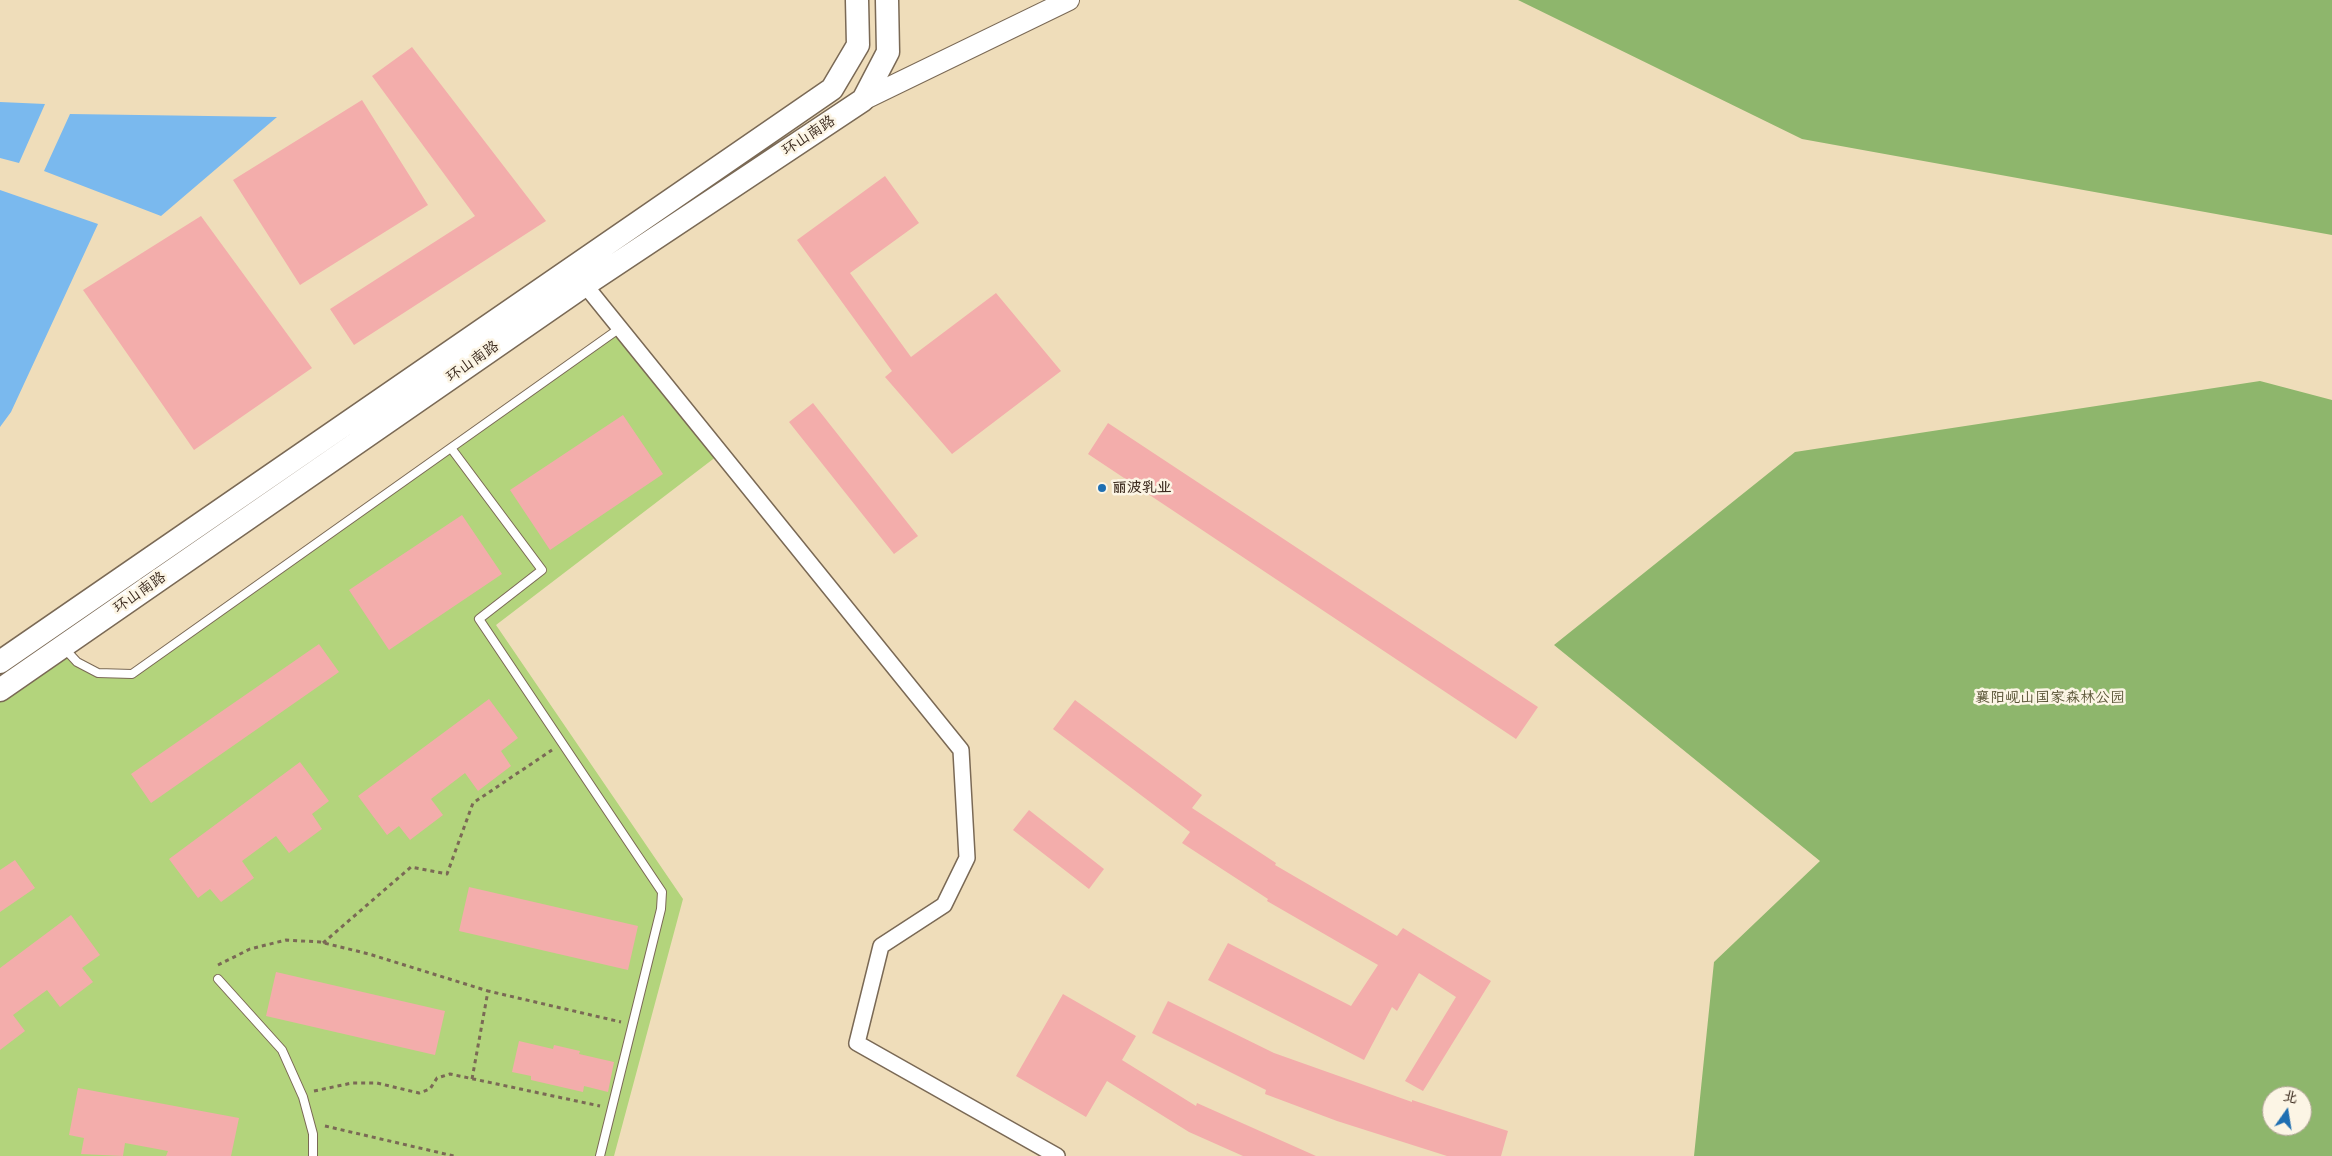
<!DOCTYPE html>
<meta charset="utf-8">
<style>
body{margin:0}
#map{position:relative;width:2332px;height:1156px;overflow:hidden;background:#efddba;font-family:Itim,"LXGW WenKai TC",sans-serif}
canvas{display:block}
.north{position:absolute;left:2262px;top:1086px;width:50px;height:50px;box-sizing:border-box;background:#fcf5e5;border:1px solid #afa495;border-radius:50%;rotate:13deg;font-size:14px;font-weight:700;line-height:20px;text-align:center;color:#3b2a1e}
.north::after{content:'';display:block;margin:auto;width:18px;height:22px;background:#1f6fb2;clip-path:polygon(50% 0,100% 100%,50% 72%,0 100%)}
</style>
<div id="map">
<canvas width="2332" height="1156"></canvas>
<div class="north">北</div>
</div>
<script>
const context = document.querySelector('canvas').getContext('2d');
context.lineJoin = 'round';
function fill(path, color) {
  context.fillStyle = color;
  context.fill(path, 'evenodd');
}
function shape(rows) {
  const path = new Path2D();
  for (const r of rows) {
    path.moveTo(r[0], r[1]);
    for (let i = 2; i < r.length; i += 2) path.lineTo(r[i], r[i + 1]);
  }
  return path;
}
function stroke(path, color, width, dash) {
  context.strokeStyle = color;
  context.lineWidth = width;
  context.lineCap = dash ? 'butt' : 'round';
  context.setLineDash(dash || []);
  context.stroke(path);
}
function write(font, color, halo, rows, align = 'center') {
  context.font = font + ' Itim,"LXGW WenKai TC",sans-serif';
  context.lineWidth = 5;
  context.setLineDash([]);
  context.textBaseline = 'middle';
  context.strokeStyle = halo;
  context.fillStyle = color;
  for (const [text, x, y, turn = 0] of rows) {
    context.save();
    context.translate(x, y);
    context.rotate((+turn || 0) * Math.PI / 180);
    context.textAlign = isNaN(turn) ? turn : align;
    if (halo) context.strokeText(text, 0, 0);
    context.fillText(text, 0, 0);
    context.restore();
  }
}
fill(shape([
 [620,328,721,453,496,625,683,899,614,1156,0,1156,0,690,62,647,77,662,98,673,132,674]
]), '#b3d47c');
fill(shape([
 [1518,0,2332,0,2332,235,1802,139],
 [2260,381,2332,400,2332,1156,1694,1156,1714,962,1820,861,1554,645,1795,452],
 [2272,1096,2302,1096,2302,1126,2272,1126]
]), '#8eb66c');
fill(shape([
 [0,102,45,104,19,163,0,158],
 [70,114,277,117,161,216,44,171],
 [0,190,98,224,11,412,0,427]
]), '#7ab9ee');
fill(shape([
 [412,47,546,221,354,345,330,309,475,216,372,76],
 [362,100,428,205,300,285,233,180],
 [885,176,919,223,850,273,911,357,996,293,1061,371,952,454,885,377,892,371,797,240],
 [201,216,312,368,194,450,83,290],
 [813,403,918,536,894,554,789,422],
 [623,415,663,474,550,550,510,490],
 [1108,423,1538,707,1516,739,1088,454],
 [462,515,502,574,389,650,349,590],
 [319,644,339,672,151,803,131,774],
 [489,699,518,738,501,751,511,766,478,791,465,773,431,799,443,815,410,840,399,826,387,835,358,796],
 [1075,700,1202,795,1192,808,1276,863,1275,865,1397,936,1403,928,1491,981,1423,1091,1405,1081,1456,997,1419,973,1397,1011,1392,1007,1364,1060,1208,980,1228,943,1351,1006,1378,965,1267,901,1268,899,1182,843,1190,832,1053,729],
 [300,762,329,801,312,814,322,829,289,853,276,836,242,861,254,878,221,902,210,889,198,898,169,859],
 [1029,810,1104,869,1089,889,1013,830],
 [15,860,35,888,0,912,0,870],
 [469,887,638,926,628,970,459,931],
 [71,915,100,955,82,968,93,982,60,1007,47,990,13,1015,25,1031,0,1050,0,968],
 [276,972,445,1011,435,1055,266,1016],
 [1063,994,1136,1036,1122,1060,1196,1106,1197,1103,1316,1156,1243,1156,1189,1132,1107,1081,1086,1117,1016,1076],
 [1168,1001,1274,1053,1412,1102,1412,1100,1508,1131,1501,1156,1447,1156,1337,1121,1265,1094,1266,1090,1152,1033],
 [519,1041,553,1049,554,1045,580,1051,579,1054,614,1062,608,1092,584,1086,583,1092,531,1080,531,1076,512,1072],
 [78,1088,239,1118,231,1156,166,1156,168,1151,125,1143,123,1156,81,1154,84,1138,69,1135]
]), '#f3adab');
const service = shape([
 [451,448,542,570,479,619,662,892,661,909,600,1156],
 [64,648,77,662,98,673,132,674,620,328],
 [218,979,282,1050,303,1097,313,1134,313,1156]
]);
const minor = shape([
 [585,285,961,750,967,858,944,905,881,946,857,1043,1057,1156]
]);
const tertiary = shape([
 [863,100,1069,0]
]);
const secondary = shape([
 [0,662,832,89,858,45,857,0],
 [0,690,585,285,863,100,888,52,887,0]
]);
stroke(service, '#7a6955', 10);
stroke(minor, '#7a6955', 18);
stroke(tertiary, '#7a6955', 22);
stroke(secondary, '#7a6955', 25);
stroke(shape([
 [323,943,411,867,447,874,473,803,552,750],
 [218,965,250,949,286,940,320,942,369,954,488,991],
 [472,1079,488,991,621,1022],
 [314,1091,352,1083,377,1083,419,1093,430,1089,437,1078,450,1074,600,1106],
 [325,1126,454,1156]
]), '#7a6955', 3, [4, 4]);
stroke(service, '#fff', 8);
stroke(minor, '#fff', 15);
stroke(tertiary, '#fff', 20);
stroke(secondary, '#fff', 22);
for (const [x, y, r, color] of [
 [1102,488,5,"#1f6fb2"]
]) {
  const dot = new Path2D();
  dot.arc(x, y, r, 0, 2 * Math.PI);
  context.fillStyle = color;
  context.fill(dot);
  stroke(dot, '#fcf5e5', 2);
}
write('15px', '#3b2a1e', '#fcf5e5', [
 ["环山南路",809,136,-33],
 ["环山南路",473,362,-35],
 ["环山南路",140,593,-35]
]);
write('bold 15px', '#3b2a1e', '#fcf5e5', [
 ["丽波乳业",1112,488]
], 'left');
write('15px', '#595436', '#fcf5e5', [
 ["襄阳岘山国家森林公园",2050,698]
]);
</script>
